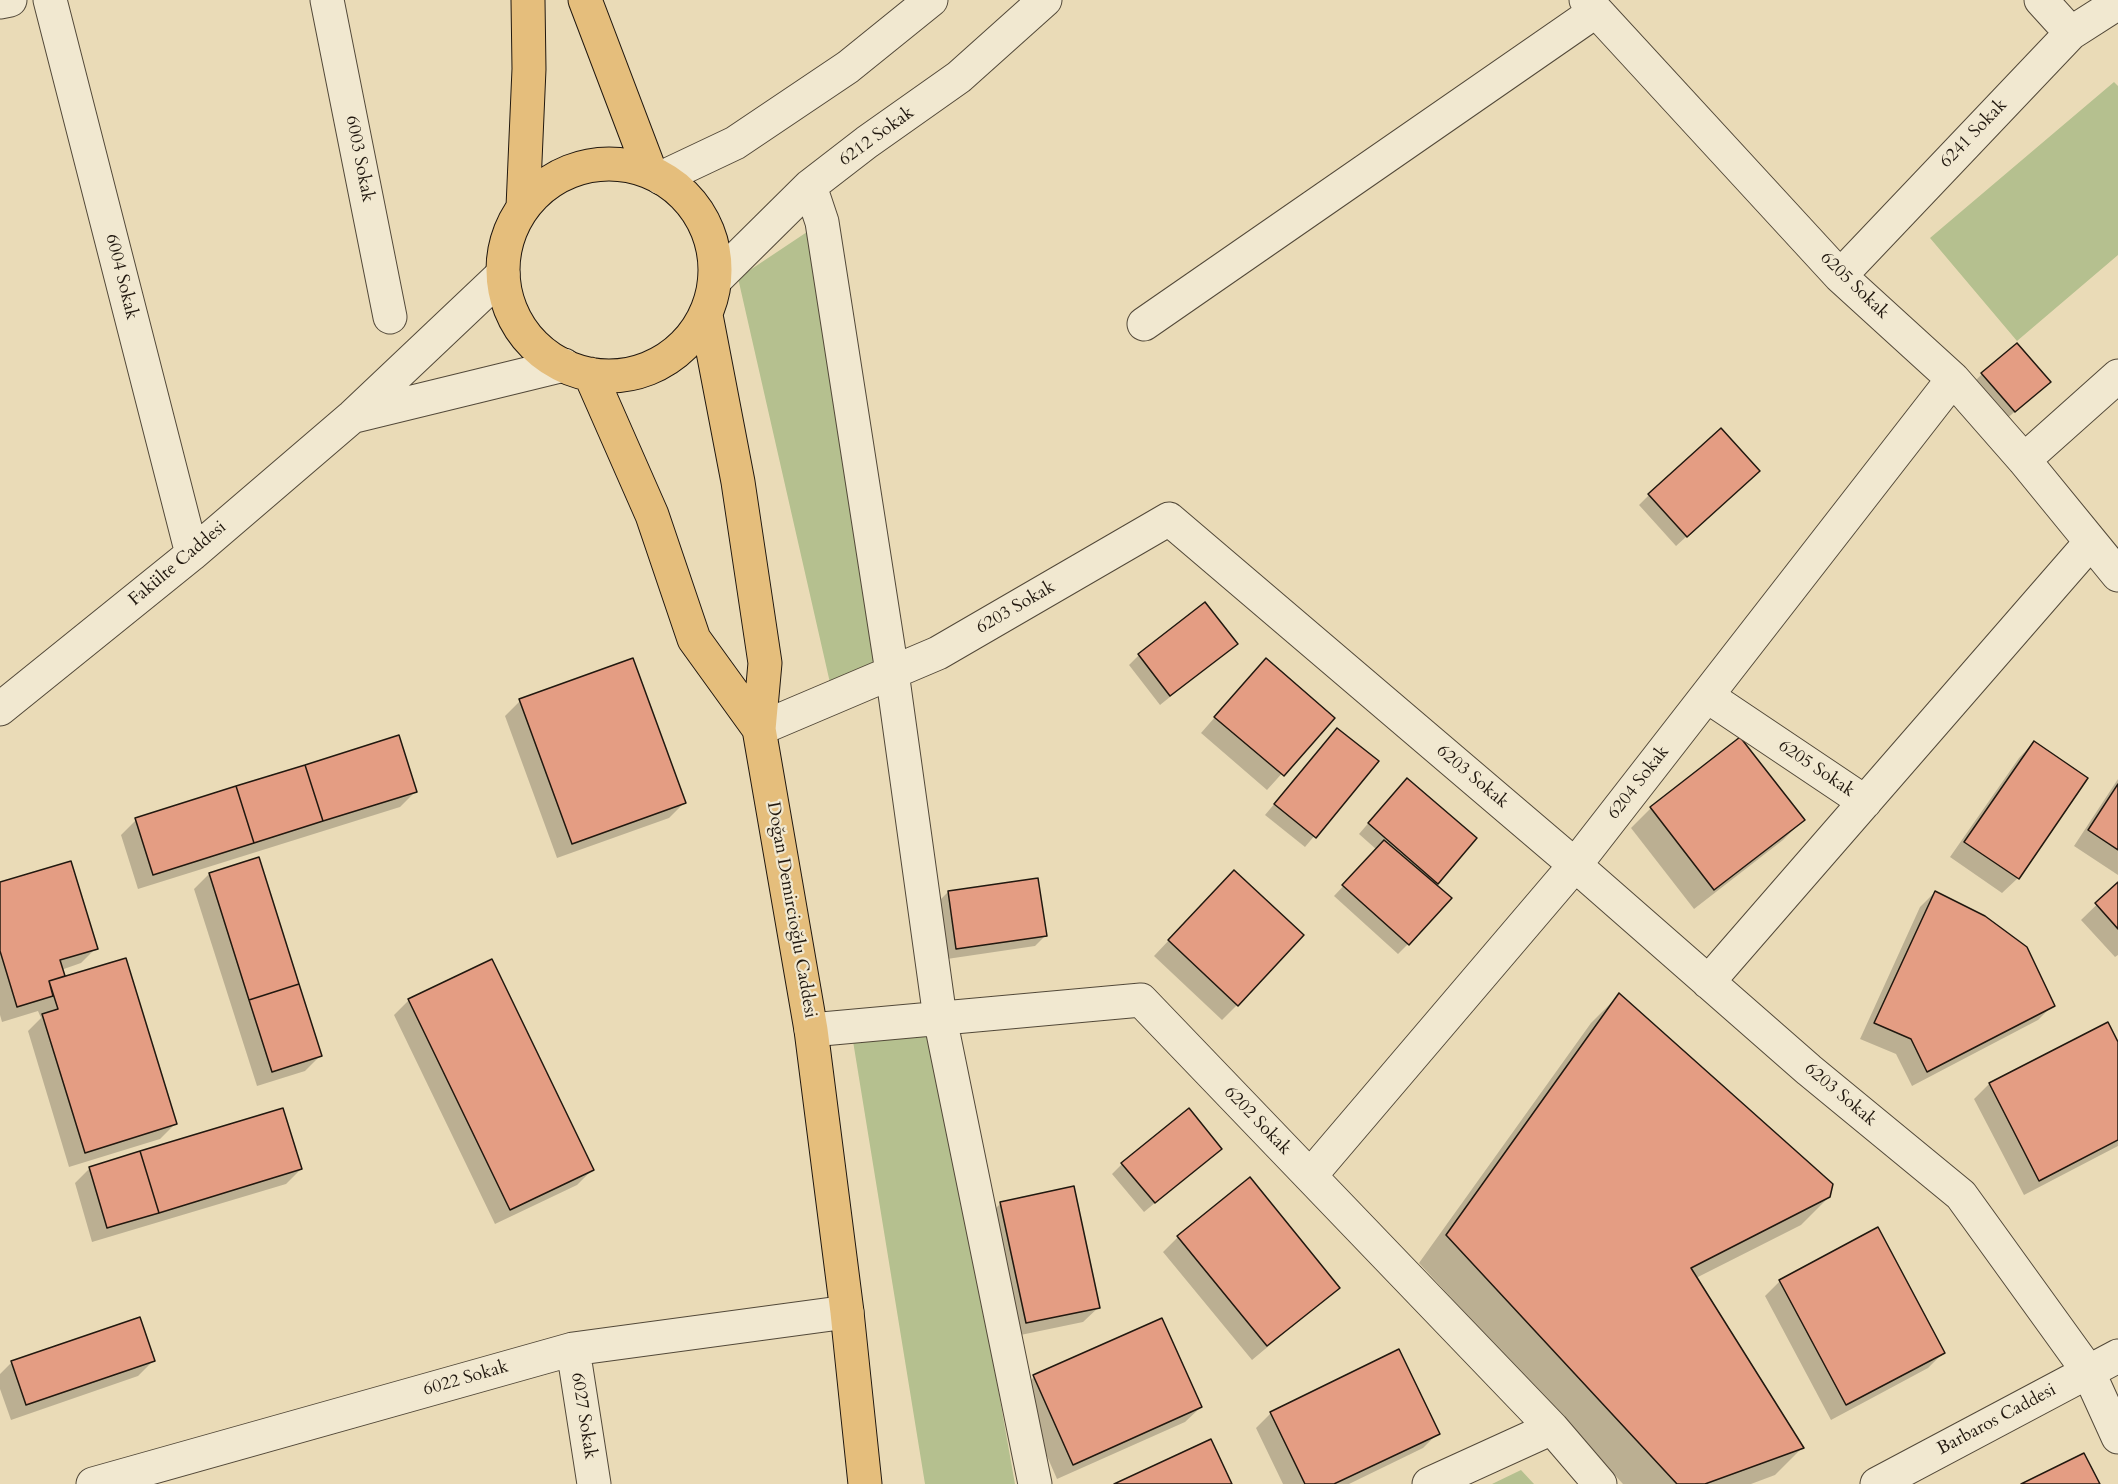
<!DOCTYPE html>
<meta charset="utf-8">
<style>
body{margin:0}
canvas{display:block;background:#eadbb7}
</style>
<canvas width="2118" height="1484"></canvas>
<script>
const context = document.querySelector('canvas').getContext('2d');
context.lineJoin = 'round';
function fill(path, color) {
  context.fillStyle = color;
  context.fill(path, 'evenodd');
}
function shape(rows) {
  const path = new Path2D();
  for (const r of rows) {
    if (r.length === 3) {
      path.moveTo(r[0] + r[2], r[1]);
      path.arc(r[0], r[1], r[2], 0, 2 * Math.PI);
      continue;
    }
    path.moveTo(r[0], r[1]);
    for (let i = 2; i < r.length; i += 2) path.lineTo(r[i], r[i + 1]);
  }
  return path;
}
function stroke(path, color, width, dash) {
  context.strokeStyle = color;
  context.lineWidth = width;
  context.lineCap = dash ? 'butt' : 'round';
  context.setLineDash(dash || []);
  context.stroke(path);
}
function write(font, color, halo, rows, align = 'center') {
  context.font = font + ' Cardo,serif';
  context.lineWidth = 4.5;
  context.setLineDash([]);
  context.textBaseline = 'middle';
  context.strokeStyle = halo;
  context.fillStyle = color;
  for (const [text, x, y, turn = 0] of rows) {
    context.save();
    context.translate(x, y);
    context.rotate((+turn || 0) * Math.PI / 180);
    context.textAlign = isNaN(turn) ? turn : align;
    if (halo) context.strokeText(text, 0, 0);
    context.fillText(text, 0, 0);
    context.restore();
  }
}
fill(shape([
 [2114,82,2118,86,2118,255,2017,341,1930,238],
 [822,222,892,672,833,696,738,278],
 [934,1029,1015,1484,925,1484,853,1041],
 [1521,1470,1534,1484,1492,1484]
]), '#b5c08f');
fill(shape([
 [1982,374,2049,382,2004,421,1972,384],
 [1748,481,1676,546,1639,505,1649,495],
 [1236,644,1160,705,1129,665,1139,655],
 [1251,676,1332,718,1267,790,1201,733],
 [520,701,684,803,669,818,557,858,505,716],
 [1328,740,1377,762,1305,847,1265,815],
 [2034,742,2018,878,2002,893,1950,857,2019,758],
 [2118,779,2118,875,2074,846],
 [1397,790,1475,839,1434,885,1408,944,1398,954,1334,896,1377,850,1359,834],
 [415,792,400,807,138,889,121,835,136,820],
 [1651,808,1803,820,1783,840,1694,909,1631,828],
 [209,874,321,1055,305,1071,257,1086,194,889],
 [0,884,96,948,81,963,61,970,64,978,175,1124,160,1139,69,1167,28,1031,41,1018,38,1011,2,1022,0,1015],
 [2118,884,2118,955,2115,957,2081,920],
 [1219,887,1237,1005,1222,1020,1154,956],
 [948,892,1045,936,1035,946,947,959,938,902],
 [1935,892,2053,1005,2038,1020,1912,1086,1896,1054,1860,1039,1920,907],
 [1619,995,1829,1197,1801,1225,1696,1278,1802,1448,1775,1475,1751,1484,1623,1484,1419,1263,1591,1023],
 [409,1000,592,1170,577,1185,495,1224,394,1015],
 [2107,1024,2118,1045,2118,1146,2024,1195,1974,1099,1989,1084],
 [1220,1149,1144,1212,1112,1174,1122,1164],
 [90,1168,301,1169,286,1184,92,1242,75,1183],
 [1001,1203,1099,1307,1083,1322,1011,1337,986,1218],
 [1178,1237,1338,1288,1252,1360,1163,1252],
 [1780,1281,1943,1353,1928,1368,1831,1420,1765,1296],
 [139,1319,153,1361,138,1376,11,1420,0,1389,0,1374,11,1363],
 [1034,1377,1201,1407,1185,1422,1057,1479,1019,1392],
 [1271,1413,1438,1433,1423,1448,1349,1484,1283,1484,1256,1428]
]), '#0003');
const building = shape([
 [2017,343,2051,382,2015,412,1981,373,2017,343],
 [1721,428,1760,471,1687,537,1648,494,1721,428],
 [1205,602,1238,644,1170,696,1138,654,1205,602],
 [633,658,686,803,572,844,519,699,633,658],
 [1266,658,1335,718,1284,776,1214,717,1266,658],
 [1337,728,1379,761,1316,838,1274,804,1337,728],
 [399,735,417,792,323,821,305,765,399,735],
 [1740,737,1805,820,1714,890,1650,807,1740,737],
 [2034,741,2088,778,2019,879,1964,842,2034,741],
 [305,765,323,821,254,843,236,786,305,765],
 [1407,778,1477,838,1438,884,1368,823,1407,778],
 [2118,784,2118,850,2088,830,2118,784],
 [236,786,254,843,153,875,135,818,236,786],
 [1384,840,1452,898,1409,945,1342,885,1384,840],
 [259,857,299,984,249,1000,209,873,259,857],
 [71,861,98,949,60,960,65,976,49,981,53,996,17,1007,0,951,0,882,71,861],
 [1234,870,1304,935,1238,1006,1168,940,1234,870],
 [1038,878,1047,936,956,949,948,891,1038,878],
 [2118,882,2118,929,2095,903,2118,882],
 [1935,891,1985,916,2027,947,2055,1006,1927,1072,1911,1039,1874,1023,1935,891],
 [126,958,177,1124,85,1153,42,1014,58,1009,49,981,126,958],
 [492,959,594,1170,510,1210,408,999,492,959],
 [299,984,322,1056,272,1072,249,1000,299,984],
 [1619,993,1833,1184,1830,1197,1691,1268,1804,1448,1705,1484,1677,1484,1446,1235,1619,993],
 [2108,1022,2118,1042,2118,1140,2039,1181,1989,1083,2108,1022],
 [283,1108,302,1169,159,1213,140,1151,283,1108],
 [1189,1108,1222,1149,1155,1203,1121,1163,1189,1108],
 [140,1151,159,1213,107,1228,89,1167,140,1151],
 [1250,1177,1340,1288,1267,1346,1177,1236,1250,1177],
 [1074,1186,1100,1308,1026,1323,1000,1202,1074,1186],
 [1878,1227,1945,1353,1846,1405,1779,1280,1878,1227],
 [140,1317,155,1361,26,1405,11,1361,140,1317],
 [1162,1318,1202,1407,1073,1465,1033,1375,1162,1318],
 [1399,1349,1440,1434,1334,1484,1305,1484,1270,1412,1399,1349],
 [1211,1439,1232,1484,1114,1484,1211,1439],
 [2084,1453,2100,1484,2021,1484,2084,1453]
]);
fill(building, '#e49d83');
stroke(building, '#21180f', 1.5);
const minor = shape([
 [50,0,192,554],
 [327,0,390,317],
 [1586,0,1840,276,1953,379,2024,460,2118,575],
 [2041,0,2071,33],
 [0,2,10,0],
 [661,178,735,143,848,67,931,0],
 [810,186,822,222,892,672,940,1018,1035,1484],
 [1840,276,2071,33,2118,3],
 [715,280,810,186,867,142,959,77,1045,0],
 [1144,324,1596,11],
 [355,416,564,365],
 [2024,460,2118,376],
 [1707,696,1865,802],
 [0,709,192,554,353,416,503,274],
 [759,729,938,653,1169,519,1575,865,1809,1070,1961,1195,2088,1371,2118,1437],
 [1708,982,2090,543],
 [811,1030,1141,1000,1552,1428,1600,1484],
 [1310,1176,1575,865,1953,379],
 [573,1349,594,1484],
 [93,1484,573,1349,847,1312],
 [1429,1484,1552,1428],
 [1877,1484,2118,1356]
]);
const major = shape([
 [585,0,650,171],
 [609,270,106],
 [523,207,529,69,528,0],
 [706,315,738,482,765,663,759,729],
 [590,374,652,515,694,639,759,729,811,1030,847,1312,865,1484]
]);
stroke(minor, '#534939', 35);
stroke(major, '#21180f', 35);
stroke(minor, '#f1e8d0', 33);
stroke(major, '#e5be7c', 33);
write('18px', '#21180f', '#f1e8d0', [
 ["6241 Sokak",1974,134,-46],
 ["6212 Sokak",877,137,-36],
 ["6003 Sokak",359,159,79],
 ["6004 Sokak",121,277,76],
 ["6205 Sokak",1854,286,44],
 ["Fakülte Caddesi",178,564,-40],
 ["6203 Sokak",1016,608,-30],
 ["6205 Sokak",1816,769,34],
 ["6203 Sokak",1472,777,40],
 ["6204 Sokak",1639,783,-52],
 ["Doğan Demircioğlu Caddesi",791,910,80],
 ["6203 Sokak",1840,1095,40],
 ["6202 Sokak",1257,1121,46],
 ["6022 Sokak",466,1379,-16],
 ["6027 Sokak",583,1416,81],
 ["Barbaros Caddesi",1997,1420,-28]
]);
</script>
